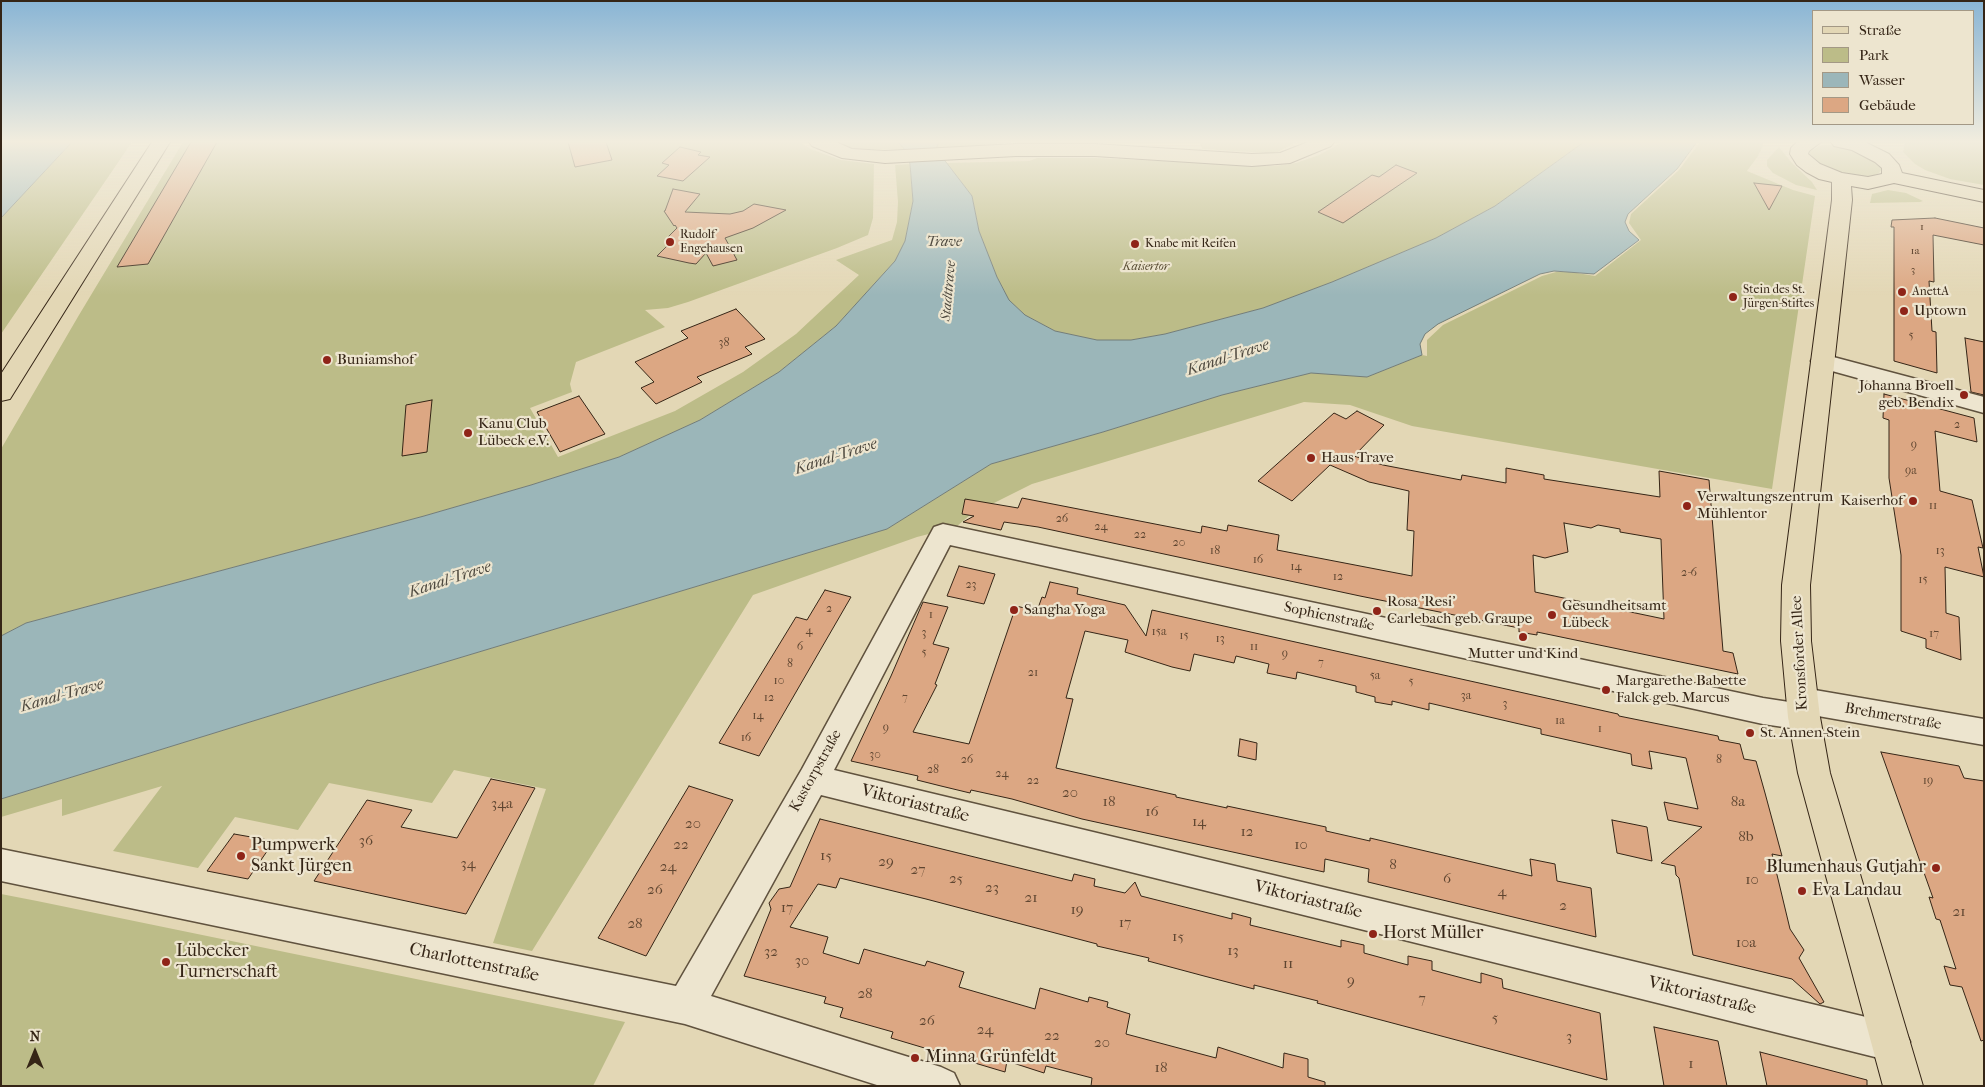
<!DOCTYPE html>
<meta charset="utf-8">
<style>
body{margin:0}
#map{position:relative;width:1985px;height:1087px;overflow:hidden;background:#e3d7b5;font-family:"IM FELL French Canon",serif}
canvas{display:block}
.frame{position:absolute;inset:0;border:2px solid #352516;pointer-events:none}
.legend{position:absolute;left:1812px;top:10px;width:162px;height:115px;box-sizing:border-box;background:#ede5cf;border:1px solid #a39885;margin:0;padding:6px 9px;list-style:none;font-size:15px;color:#352516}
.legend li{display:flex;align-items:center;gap:10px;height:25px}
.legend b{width:25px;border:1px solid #a39885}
.north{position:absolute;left:10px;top:1027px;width:50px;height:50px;-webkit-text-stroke:4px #ede5cf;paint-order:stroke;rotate:0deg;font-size:14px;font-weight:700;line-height:20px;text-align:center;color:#352516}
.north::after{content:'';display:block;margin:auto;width:18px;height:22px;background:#352516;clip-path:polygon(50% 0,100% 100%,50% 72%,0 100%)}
</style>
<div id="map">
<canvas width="1985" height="1087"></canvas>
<div class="frame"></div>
<ul class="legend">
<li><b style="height:6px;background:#e3d7b5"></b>Straße</li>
<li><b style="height:14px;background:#bcbc88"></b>Park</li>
<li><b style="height:14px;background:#9bb6b9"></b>Wasser</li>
<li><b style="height:14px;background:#dca783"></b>Gebäude</li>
</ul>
<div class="north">N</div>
</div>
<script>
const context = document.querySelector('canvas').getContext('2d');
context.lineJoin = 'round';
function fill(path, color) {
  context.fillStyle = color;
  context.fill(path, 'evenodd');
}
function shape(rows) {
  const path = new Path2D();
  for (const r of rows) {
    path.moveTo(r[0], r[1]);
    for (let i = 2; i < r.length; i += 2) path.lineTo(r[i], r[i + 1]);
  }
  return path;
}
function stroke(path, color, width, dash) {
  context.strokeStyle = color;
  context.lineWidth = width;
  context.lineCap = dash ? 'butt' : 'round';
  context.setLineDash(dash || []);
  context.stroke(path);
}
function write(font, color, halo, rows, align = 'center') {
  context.font = font + ' "IM FELL French Canon",serif';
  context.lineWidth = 4.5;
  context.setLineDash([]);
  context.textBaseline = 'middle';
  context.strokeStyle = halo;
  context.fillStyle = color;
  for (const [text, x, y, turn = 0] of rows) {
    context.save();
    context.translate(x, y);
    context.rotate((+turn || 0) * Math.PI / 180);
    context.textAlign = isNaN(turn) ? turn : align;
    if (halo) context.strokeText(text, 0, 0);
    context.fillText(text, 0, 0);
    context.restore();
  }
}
fill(shape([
 [72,142,132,142,1,334,1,218],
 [183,142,799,142,813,150,841,160,874,164,873,218,868,235,837,248,688,302,668,308,645,310,665,327,576,362,570,384,572,392,530,408,558,457,675,411,743,372,796,334,859,275,836,260,892,240,897,222,898,202,895,165,910,164,913,201,905,241,895,261,836,326,779,372,700,420,619,457,531,485,424,516,26,623,1,636,1,449,79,315],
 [835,142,898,142,905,150,855,149],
 [939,142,1019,142,936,149],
 [1200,142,1297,142,1278,152,1266,153,1202,149],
 [1343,142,1584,142,1495,206,1436,238,1332,282,1263,308,1165,334,1131,340,1097,340,1055,331,1025,315,1009,300,997,277,979,231,972,196,946,163,1029,161,1037,158,1097,158,1274,166,1296,163,1319,155],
 [1700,142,1763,142,1763,146,1758,156,1747,171,1793,190,1815,196,1772,489,1412,426,1350,405,1304,402,1032,484,970,515,956,527,917,537,753,595,532,951,493,943,546,789,454,770,432,803,329,783,298,830,235,817,198,868,113,851,162,786,62,816,62,799,1,817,1,799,376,683,887,529,991,464,1103,432,1222,395,1311,373,1367,377,1422,355,1427,356,1427,340,1443,325,1542,276,1556,272,1571,272,1595,276,1641,240,1629,223,1631,214,1679,170],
 [1905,142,1984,142,1984,185,1950,179,1925,170,1915,164,1903,152],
 [1822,145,1832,145,1855,149,1880,164,1882,169,1879,173,1873,176,1853,177,1819,166,1809,155,1810,151],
 [1779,147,1792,163,1812,182,1817,190,1796,185,1773,173,1767,166,1767,160],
 [1888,190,1906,193,1923,201,1920,202,1870,203,1872,194],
 [1,894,37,901,625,1022,593,1086,1,1086]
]), '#bcbc88');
const water = shape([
 [1,142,72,142,1,218,1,142],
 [898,142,939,142,936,149,972,196,979,231,997,277,1009,300,1025,315,1055,331,1097,340,1131,340,1165,334,1263,308,1332,282,1436,238,1495,206,1584,142,1697,142,1677,169,1628,214,1625,222,1629,231,1639,240,1594,274,1554,271,1540,274,1438,324,1425,334,1420,344,1422,355,1367,377,1311,373,1222,395,1103,432,991,464,887,529,376,683,1,799,1,636,26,623,424,516,531,485,619,457,700,420,779,372,836,326,895,261,905,241,913,201,910,164,905,150,898,142]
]);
fill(water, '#9bb6b9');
stroke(water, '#727c78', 1);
const building = shape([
 [191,142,217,142,148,264,117,267,191,142],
 [568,142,606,142,612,160,575,167,568,142],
 [680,147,701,152,698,155,710,157,683,181,657,176,669,165,662,163,680,147],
 [1396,165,1417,173,1343,223,1318,212,1372,175,1379,177,1396,165],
 [1754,183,1782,186,1769,210,1754,183],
 [673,189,700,194,685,212,730,214,743,211,754,204,786,210,753,228,725,238,737,260,713,266,706,253,696,264,689,263,657,256,671,242,665,240,677,228,675,225,674,226,664,211,665,211,673,189],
 [1935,218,1984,228,1984,245,1933,235,1934,282,1929,281,1932,331,1936,332,1937,373,1894,361,1894,227,1891,227,1892,220,1935,218],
 [736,309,765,339,745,347,752,354,697,377,702,382,656,404,641,388,654,382,635,362,688,338,681,331,736,309],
 [1965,338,1984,342,1984,395,1971,392,1965,338],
 [1884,394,1974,418,1977,442,1935,431,1940,491,1972,500,1983,548,1978,547,1984,577,1945,567,1946,613,1959,617,1961,660,1926,648,1926,639,1901,631,1901,555,1889,478,1889,420,1883,418,1884,394],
 [579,396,605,434,560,452,537,412,579,396],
 [432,400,427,452,402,456,406,405,432,400],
 [1357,411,1384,425,1354,456,1383,465,1461,480,1462,475,1506,483,1506,468,1544,475,1544,479,1660,497,1659,471,1709,480,1723,651,1733,653,1738,674,1537,632,1537,635,1519,632,1519,628,1360,596,1038,527,1004,522,1001,530,963,522,974,516,962,514,965,499,1018,508,1022,498,1201,533,1202,526,1227,531,1228,525,1279,535,1277,550,1412,576,1414,531,1407,530,1409,491,1369,482,1330,465,1292,501,1258,481,1334,413,1346,419,1357,411],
 [1564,523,1591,528,1598,525,1620,529,1620,532,1661,539,1664,619,1535,592,1533,555,1545,558,1568,552,1564,523],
 [959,566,995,574,984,604,947,596,959,566],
 [1050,582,1078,588,1077,594,1125,605,1146,636,1152,610,1618,714,1619,716,1718,736,1719,740,1740,744,1744,759,1756,761,1765,793,1782,856,1772,854,1790,929,1804,950,1799,958,1824,1002,1820,1004,1792,979,1693,955,1679,878,1676,875,1675,866,1661,863,1702,827,1668,820,1664,802,1698,809,1686,758,1649,751,1652,769,1632,765,1631,754,1541,734,1541,729,1429,703,1429,710,1392,701,1392,705,1375,702,1375,697,1356,692,1356,686,1297,672,1296,679,1267,673,1269,664,1236,656,1234,663,1194,654,1190,671,1172,667,1125,652,1128,640,1085,631,1066,698,1073,699,1056,768,1176,795,1176,797,1227,808,1227,806,1326,827,1326,831,1370,841,1370,838,1532,876,1530,859,1555,864,1557,881,1591,888,1596,937,1368,882,1369,869,1325,859,1324,872,1082,819,1012,799,971,790,970,793,941,786,917,780,918,776,851,761,891,676,923,602,948,607,933,644,949,648,935,684,937,685,913,732,969,744,1016,606,1037,611,1042,597,1045,598,1050,582],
 [825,590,851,597,759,756,719,743,796,617,807,620,825,590],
 [1240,739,1257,743,1256,760,1238,756,1240,739],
 [1881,752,1959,766,1964,778,1984,781,1984,1040,1981,1041,1962,987,1950,985,1944,966,1956,969,1940,920,1936,919,1929,897,1933,898,1881,752],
 [491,779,535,788,466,914,314,881,367,800,412,810,401,827,457,838,491,779],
 [689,786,733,800,646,956,598,938,689,786],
 [820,819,1072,881,1074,874,1095,879,1094,886,1125,893,1135,882,1141,896,1232,919,1232,913,1251,918,1250,925,1341,947,1341,940,1364,945,1364,953,1408,965,1408,956,1432,961,1432,970,1481,983,1481,973,1502,979,1503,988,1600,1013,1607,1080,1317,1003,1318,1001,1254,985,1254,989,1204,976,1148,961,1149,958,1097,946,1097,944,926,899,840,878,836,888,818,884,790,927,828,937,823,953,859,964,864,949,925,966,927,961,964,972,959,987,1035,1009,1040,988,1088,1002,1089,997,1108,1002,1107,1007,1130,1014,1126,1034,1216,1058,1218,1047,1283,1068,1284,1053,1308,1059,1308,1077,1325,1082,1325,1086,1091,1086,1092,1078,1046,1066,1044,1073,1007,1061,1005,1072,891,1038,893,1032,840,1017,843,1008,824,1003,826,997,744,976,771,909,769,903,779,889,790,887,820,819],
 [1612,820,1647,827,1652,861,1617,853,1612,820],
 [234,834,274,841,248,879,207,871,234,834],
 [1654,1027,1718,1041,1727,1086,1664,1086,1654,1027],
 [1760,1052,1867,1080,1867,1086,1767,1086,1760,1052]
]);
fill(building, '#dca783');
stroke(building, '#352516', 1);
const minor = shape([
 [1822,354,1984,397,1984,413,1814,366,1811,361,1814,356,1822,354],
 [943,524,1763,698,1789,702,1788,700,1793,691,1803,688,1984,719,1984,745,1818,716,1815,726,1804,730,1763,724,950,545,834,770,1891,1023,1904,1029,1910,1042,1904,1055,1891,1061,821,795,711,996,941,1067,954,1073,960,1086,880,1086,685,1024,1,881,1,849,676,986,802,769,934,527,943,524]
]);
const major = shape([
 [152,142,170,142,10,399,1,401,1,374,152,142],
 [809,142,836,142,852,149,885,151,1016,144,1095,144,1252,154,1280,153,1308,142,1334,142,1331,146,1290,163,1252,166,1095,156,1016,156,885,163,842,158,812,146,809,142],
 [1797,142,1821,142,1809,151,1808,154,1820,164,1842,173,1868,177,1882,174,1882,168,1875,162,1852,150,1834,146,1831,142,1865,142,1889,154,1899,165,1902,173,1984,190,1984,202,1894,183,1868,189,1851,186,1852,200,1810,585,1811,641,1820,717,1830,773,1923,1086,1883,1086,1798,773,1788,717,1781,641,1782,585,1832,200,1832,182,1819,179,1806,172,1797,165,1790,154,1791,148,1797,142]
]);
stroke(minor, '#60523e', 3);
stroke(major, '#352516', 2);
fill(minor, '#ede5cf');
fill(major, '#e3d7b5');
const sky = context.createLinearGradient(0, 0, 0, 295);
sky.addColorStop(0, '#89b5d5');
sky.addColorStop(0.48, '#f2edde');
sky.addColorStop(1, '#f2edde00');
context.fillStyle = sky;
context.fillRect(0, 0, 1985, 295);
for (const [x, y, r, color] of [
 [670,242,5,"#8f2418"],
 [1135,244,5,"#8f2418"],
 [1902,292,5,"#8f2418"],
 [1733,297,5,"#8f2418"],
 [1904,311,5,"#8f2418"],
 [327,360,5,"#8f2418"],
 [1964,395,5,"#8f2418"],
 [468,433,5,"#8f2418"],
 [1311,458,5,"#8f2418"],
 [1913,501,5,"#8f2418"],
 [1687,506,5,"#8f2418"],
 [1014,610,5,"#8f2418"],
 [1377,611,5,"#8f2418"],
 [1552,615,5,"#8f2418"],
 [1523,637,5,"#8f2418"],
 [1606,690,5,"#8f2418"],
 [1750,733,5,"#8f2418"],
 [241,856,5,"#8f2418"],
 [1936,868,5,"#8f2418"],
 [1802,891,5,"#8f2418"],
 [1373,934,5,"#8f2418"],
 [166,962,5,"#8f2418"],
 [915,1058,5,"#8f2418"]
]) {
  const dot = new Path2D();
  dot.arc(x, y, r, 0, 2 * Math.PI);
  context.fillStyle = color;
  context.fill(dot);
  stroke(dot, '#ede5cf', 2);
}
write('11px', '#5f4631', null, [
 ["1",1922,227],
 ["1a",1915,251],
 ["3",1913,270]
]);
write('12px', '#352516', '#ede5cf', [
 ["Rudolf",680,235],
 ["Engehausen",680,249],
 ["Knabe mit Reifen",1145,244],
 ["Stein des St.",1743,290],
 ["Jürgen-Stiftes",1743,304],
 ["AnettA",1912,292]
], 'left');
write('italic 12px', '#574b32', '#ede5cf', [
 ["Kaisertor",1146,267]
]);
write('12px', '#5f4631', null, [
 ["5",1911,336],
 ["38",724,343],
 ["2",1957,425],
 ["9",1914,445],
 ["9a",1911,471],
 ["11",1933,506],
 ["26",1062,519],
 ["24",1101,527],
 ["22",1140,535],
 ["20",1179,543],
 ["18",1215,551],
 ["13",1940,551],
 ["16",1258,560],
 ["14",1296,567],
 ["2-6",1689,573],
 ["12",1338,577],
 ["15",1923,580],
 ["23",971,585],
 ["2",829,609],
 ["1",931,615],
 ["4",809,631],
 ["15a",1159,632],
 ["3",924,633],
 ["17",1934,634],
 ["15",1184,636],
 ["13",1220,639],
 ["6",800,647],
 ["11",1254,647],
 ["5",924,653],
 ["9",1285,654],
 ["7",1321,663],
 ["8",790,664],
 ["21",1033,673],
 ["5a",1375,676],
 ["10",779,681],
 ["5",1411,682],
 ["3a",1466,696],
 ["12",769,698],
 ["7",905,698],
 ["3",1505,704],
 ["14",758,716],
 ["1a",1560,721],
 ["9",886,728],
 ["1",1600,729],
 ["16",746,738],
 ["30",875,755],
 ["26",967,760],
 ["8",1719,760],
 ["28",933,770],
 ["24",1002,774],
 ["22",1033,781],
 ["19",1928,781]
]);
write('italic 14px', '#4e493f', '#ede5cf', [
 ["Trave",944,243],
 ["Stadttrave",949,291,-85]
]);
write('15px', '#352516', '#ede5cf', [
 ["Uptown",1914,311],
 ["Buniamshof",337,360],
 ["Johanna Broell",1954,386,"right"],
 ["geb. Bendix",1954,403,"right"],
 ["Kanu Club",478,424],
 ["Lübeck e.V.",478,441],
 ["Haus Trave",1321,458],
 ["Verwaltungszentrum",1697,497],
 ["Mühlentor",1697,514],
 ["Kaiserhof",1903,501,"right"],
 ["Rosa 'Resi'",1387,602],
 ["Carlebach geb. Graupe",1387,619],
 ["Gesundheitsamt",1562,606],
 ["Lübeck",1562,623],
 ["Sangha Yoga",1024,610],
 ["Mutter und Kind",1523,654,"center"],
 ["Margarethe Babette",1616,681],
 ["Falck geb. Marcus",1616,698],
 ["St. Annen-Stein",1760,733]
], 'left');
write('15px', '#352516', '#ede5cf', [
 ["Sophienstraße",1329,617,12],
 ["Kronsforder Allee",1800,653,-93],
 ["Brehmerstraße",1893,717,10],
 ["Kastorpstraße",816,771,-61]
]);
write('15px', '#5f4631', null, [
 ["20",1070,793],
 ["18",1109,802],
 ["8a",1738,802],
 ["34a",502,804],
 ["16",1152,812],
 ["14",1199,822],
 ["20",693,824],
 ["12",1247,832],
 ["8b",1746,837],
 ["36",366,841],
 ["22",681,845],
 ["10",1301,845],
 ["15",826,856],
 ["29",886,862],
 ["34",468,864],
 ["8",1393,865],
 ["24",668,867],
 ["27",918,870],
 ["25",956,879],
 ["6",1447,879],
 ["10",1752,880],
 ["23",992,888],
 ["26",655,890],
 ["4",1502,892],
 ["21",1031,898],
 ["2",1563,906],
 ["17",787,908],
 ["19",1077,910],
 ["21",1959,912],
 ["17",1125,923],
 ["28",635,924],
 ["15",1178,937],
 ["10a",1746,943],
 ["13",1233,951],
 ["32",771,952],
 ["30",802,961],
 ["11",1288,964],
 ["9",1351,981],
 ["28",865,994],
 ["7",1422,999],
 ["5",1495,1018],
 ["26",927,1021],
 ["24",985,1030],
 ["22",1052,1036],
 ["3",1569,1037],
 ["20",1102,1043],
 ["1",1691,1064],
 ["18",1161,1068]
]);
write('italic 16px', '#4e493f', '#ede5cf', [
 ["Kanal-Trave",1228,358,-18],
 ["Kanal-Trave",836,457,-18],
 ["Kanal-Trave",450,580,-18],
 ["Kanal-Trave",62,696,-16]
]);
write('18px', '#352516', '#ede5cf', [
 ["Viktoriastraße",915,804,14],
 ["Viktoriastraße",1308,900,14],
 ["Charlottenstraße",474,963,12],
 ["Viktoriastraße",1702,996,14]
]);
write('18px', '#352516', '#ede5cf', [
 ["Pumpwerk",251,846],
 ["Sankt Jürgen",251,867],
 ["Blumenhaus Gutjahr",1926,868,"right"],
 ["Eva Landau",1812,891],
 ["Horst Müller",1383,934],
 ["Lübecker",176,952],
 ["Turnerschaft",176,973],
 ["Minna Grünfeldt",925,1058]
], 'left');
</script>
